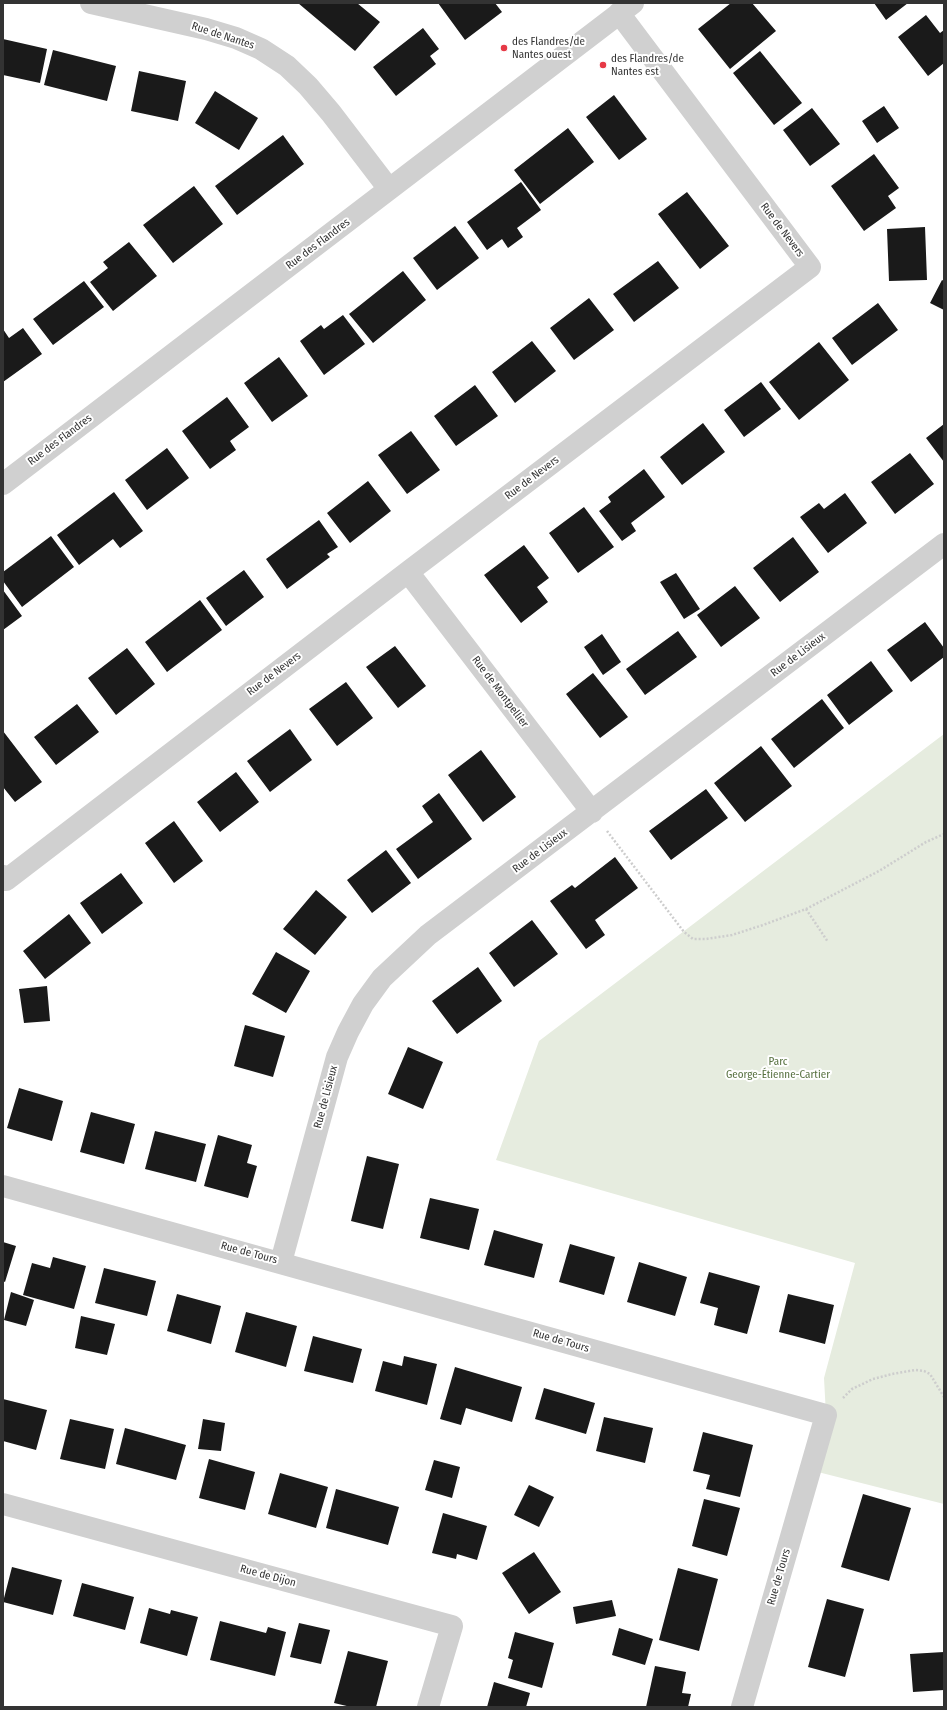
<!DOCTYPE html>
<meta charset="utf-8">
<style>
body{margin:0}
#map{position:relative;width:947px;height:1710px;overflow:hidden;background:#fff;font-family:"Fira Sans Condensed",sans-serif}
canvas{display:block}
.frame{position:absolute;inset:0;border:4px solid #333;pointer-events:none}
</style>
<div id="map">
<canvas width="947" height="1710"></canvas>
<div class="frame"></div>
</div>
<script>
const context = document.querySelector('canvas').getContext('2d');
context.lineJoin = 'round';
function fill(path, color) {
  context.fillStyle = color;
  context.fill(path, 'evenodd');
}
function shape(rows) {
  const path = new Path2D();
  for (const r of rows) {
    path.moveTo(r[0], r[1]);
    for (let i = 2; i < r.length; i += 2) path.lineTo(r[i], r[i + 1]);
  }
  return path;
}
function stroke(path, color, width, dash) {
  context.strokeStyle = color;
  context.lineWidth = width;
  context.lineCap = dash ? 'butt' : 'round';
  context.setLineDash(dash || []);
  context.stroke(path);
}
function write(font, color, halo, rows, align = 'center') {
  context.font = font + ' "Fira Sans Condensed",sans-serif';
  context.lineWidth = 4;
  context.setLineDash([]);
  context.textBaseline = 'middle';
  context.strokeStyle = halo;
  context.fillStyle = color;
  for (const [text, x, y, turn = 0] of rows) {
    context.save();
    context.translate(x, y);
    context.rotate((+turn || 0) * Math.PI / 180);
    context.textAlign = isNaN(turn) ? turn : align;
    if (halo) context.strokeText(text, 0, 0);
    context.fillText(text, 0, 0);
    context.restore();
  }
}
fill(shape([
 [944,734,944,1504,810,1470,826,1415,824,1378,855,1263,496,1160,539,1041]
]), '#e6ecdf');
fill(shape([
 [298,3,357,3,380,22,355,51],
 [438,3,495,3,502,12,465,40],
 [731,3,752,3,776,31,730,69,698,29],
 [874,3,908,3,886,20],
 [926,15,940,33,944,30,944,63,928,76,898,37],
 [423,28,439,49,430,56,436,64,396,96,373,67],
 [3,39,47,49,40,83,3,75],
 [53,50,116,66,107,101,44,85],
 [760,51,802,103,774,125,733,73],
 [139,71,186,81,178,121,131,111],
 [215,91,258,118,239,150,195,123],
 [614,95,647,139,619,160,586,117],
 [884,106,899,128,877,143,862,121],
 [812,108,840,144,810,166,783,130],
 [568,128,594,162,540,204,514,170],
 [283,135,304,164,237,215,215,186],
 [874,154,899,188,888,196,896,208,864,231,831,186],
 [521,182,541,210,517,228,523,237,508,248,502,239,487,250,467,222],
 [194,186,223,224,173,263,143,225],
 [687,192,729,246,700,269,658,214],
 [455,226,479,258,437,290,413,258],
 [925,227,927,280,889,281,887,229],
 [129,242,157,276,113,311,90,282,108,268,103,262],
 [658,261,679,288,634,322,613,294],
 [403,271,426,300,373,343,349,314],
 [942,280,944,281,944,310,930,303],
 [84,281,104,307,53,345,33,319],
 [589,298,614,330,574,360,550,328],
 [878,303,898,330,852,365,832,338],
 [343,315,365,344,324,375,300,341,321,325,324,329],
 [23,328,42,354,3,382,3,329,9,338],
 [532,341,556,371,515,403,492,372],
 [819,342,849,380,799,420,769,382],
 [279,357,308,396,272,422,244,383],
 [761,382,781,409,744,437,724,410],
 [475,385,498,416,456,446,434,416],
 [227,397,249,427,230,441,236,450,210,469,182,431],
 [703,423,725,452,682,485,660,457],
 [944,424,944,462,926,438],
 [411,431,440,470,407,494,378,455],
 [167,448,189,478,147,510,125,480],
 [910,453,934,484,895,514,871,482],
 [644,469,665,497,631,523,636,531,622,541,599,511,611,502,608,497],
 [368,481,391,511,350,543,327,513],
 [114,492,143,531,120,548,113,539,79,565,57,535],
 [845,493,867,523,828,553,800,517,819,503,824,509],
 [584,507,614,547,578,573,549,533],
 [319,520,338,547,327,554,330,557,287,589,266,559],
 [51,536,74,567,22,607,3,581,3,572],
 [793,537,819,572,780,602,753,568],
 [524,545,549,578,537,587,548,602,521,623,484,575],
 [244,570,264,597,226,626,206,598],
 [676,573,700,609,684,619,660,582],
 [735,586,760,618,721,647,697,615],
 [3,590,22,616,3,630],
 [200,600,222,630,167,672,145,642],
 [925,622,944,648,944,657,911,682,887,650],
 [678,631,697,657,645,695,626,669],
 [602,634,621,662,603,675,584,647],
 [395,646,426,686,398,708,366,667],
 [127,648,155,684,116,715,88,678],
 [871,661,893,691,849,725,827,695],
 [593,673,628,717,600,738,566,694],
 [346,682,373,718,337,746,309,709],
 [822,699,844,728,794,768,771,739],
 [77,704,99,732,56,765,34,737],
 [290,729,312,760,270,792,247,761],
 [3,731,42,782,15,802,3,787],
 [761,746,792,786,745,822,714,783],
 [481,750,516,797,483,822,448,775],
 [236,772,259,802,220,832,197,802],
 [706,789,728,818,671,860,649,831],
 [439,793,472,839,418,879,396,849,433,822,422,806],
 [174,821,203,861,174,883,145,843],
 [386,850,411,883,372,913,347,880],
 [615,857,638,888,595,920,605,935,586,949,550,901,572,885,575,888],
 [121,873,143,903,102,934,80,903],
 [316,890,347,917,315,955,283,929],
 [69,914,91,943,45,979,23,951],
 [532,920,558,954,514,987,489,953],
 [276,952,310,971,286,1013,252,994],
 [478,967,502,1001,457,1034,432,1001],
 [47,986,50,1021,24,1023,19,989],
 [245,1025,285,1036,273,1077,234,1066],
 [408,1047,443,1062,423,1109,388,1094],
 [19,1088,63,1101,52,1141,7,1128],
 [91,1112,135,1124,124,1164,80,1152],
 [155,1131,206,1144,196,1182,145,1169],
 [218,1135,252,1145,247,1163,257,1166,248,1198,204,1186],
 [367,1156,399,1164,383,1229,351,1221],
 [430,1198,479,1209,469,1250,420,1238],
 [494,1230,543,1244,534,1278,484,1265],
 [3,1242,16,1246,5,1282,3,1281],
 [570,1244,615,1257,604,1295,559,1282],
 [53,1257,86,1266,74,1309,23,1295,32,1263,50,1268],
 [639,1262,687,1277,675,1316,627,1302],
 [104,1268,156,1281,147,1316,95,1303],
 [709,1272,760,1286,747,1334,714,1325,718,1308,700,1303],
 [11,1292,34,1300,26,1326,4,1320],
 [177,1294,221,1306,211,1344,167,1331],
 [788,1294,834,1305,825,1344,779,1332],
 [246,1312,297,1326,286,1367,235,1352],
 [81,1316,115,1324,107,1355,75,1348],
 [313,1336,362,1349,353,1383,304,1371],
 [404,1356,437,1364,427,1405,375,1391,383,1361,402,1366],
 [455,1367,522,1387,512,1422,466,1408,461,1425,440,1419],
 [544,1388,595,1403,586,1434,535,1419],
 [3,1399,47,1410,36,1450,3,1441],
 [604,1417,653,1428,645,1463,596,1451],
 [70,1419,114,1429,105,1469,60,1459],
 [203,1419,225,1423,221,1451,198,1449],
 [125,1428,186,1445,176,1480,116,1464],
 [703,1432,753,1445,740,1497,706,1489,710,1475,693,1471],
 [209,1459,255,1472,245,1510,199,1498],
 [434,1460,460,1467,452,1498,425,1490],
 [280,1473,328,1487,316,1528,268,1514],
 [529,1485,554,1497,539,1527,514,1515],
 [336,1489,399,1507,388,1545,326,1528],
 [863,1494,911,1508,889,1581,841,1567],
 [704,1499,740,1508,727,1556,692,1546],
 [443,1513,487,1526,477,1560,457,1554,456,1559,432,1553],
 [534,1552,561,1592,529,1614,502,1573],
 [12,1567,62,1580,53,1615,3,1602],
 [678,1568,718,1579,699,1651,659,1640],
 [82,1583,134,1597,125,1630,73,1616],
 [827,1599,864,1609,845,1677,808,1667],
 [612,1600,616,1616,576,1624,573,1607],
 [149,1608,170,1614,171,1610,198,1617,187,1656,140,1643],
 [220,1621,266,1633,268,1627,286,1632,275,1676,210,1660],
 [299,1623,330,1630,321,1664,290,1657],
 [619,1628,653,1639,645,1665,612,1655],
 [515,1632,554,1643,542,1688,508,1678,513,1660,508,1658],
 [348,1651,388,1661,376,1707,351,1707,334,1703],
 [944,1652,944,1690,913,1692,910,1654],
 [655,1666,686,1672,682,1693,691,1694,688,1707,646,1707],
 [494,1682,530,1693,526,1707,487,1707]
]), '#1a1a1a');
stroke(shape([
 [607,831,684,932,693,939,706,939,732,935,763,925,806,909,879,871,926,842,944,834],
 [806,909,828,942],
 [843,1398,852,1389,873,1379,892,1374,915,1370,924,1371,930,1374,944,1397]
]), '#cdcdcd', 2.5, [2, 2]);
stroke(shape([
 [91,3,206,29,236,38,261,49,287,66,308,86,331,113,389,189],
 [3,484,633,3],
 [408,572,592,812],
 [3,876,6,880,408,572,810,267,619,13],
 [3,1186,826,1415,742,1707],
 [281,1262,337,1057,348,1032,363,1004,382,978,428,935,944,544],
 [3,1504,452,1626,428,1707]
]), '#d0d0d0', 22);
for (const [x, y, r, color] of [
 [504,48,4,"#e63946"],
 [603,65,4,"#e63946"]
]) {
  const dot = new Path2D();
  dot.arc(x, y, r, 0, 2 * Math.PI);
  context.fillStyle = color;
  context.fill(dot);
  stroke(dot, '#fff', 1.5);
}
write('11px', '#333', '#fff', [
 ["Rue de Nantes",223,36,18],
 ["Rue de Nevers",782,230,53],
 ["Rue des Flandres",318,244,-37],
 ["Rue des Flandres",60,440,-37],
 ["Rue de Nevers",532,478,-37],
 ["Rue de Lisieux",798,655,-37],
 ["Rue de Nevers",274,674,-37],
 ["Rue de Montpellier",500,692,53],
 ["Rue de Lisieux",540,851,-37],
 ["Rue de Lisieux",326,1097,-75],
 ["Rue de Tours",249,1253,15],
 ["Rue de Tours",561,1341,16],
 ["Rue de Dijon",268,1576,15],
 ["Rue de Tours",779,1577,-74]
]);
write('11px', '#333', '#fff', [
 ["des Flandres/de",512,42],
 ["Nantes ouest",512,55],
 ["des Flandres/de",611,59],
 ["Nantes est",611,72]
], 'left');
write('11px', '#56703f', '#fff', [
 ["Parc",778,1062],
 ["George-Étienne-Cartier",778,1075]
]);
</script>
